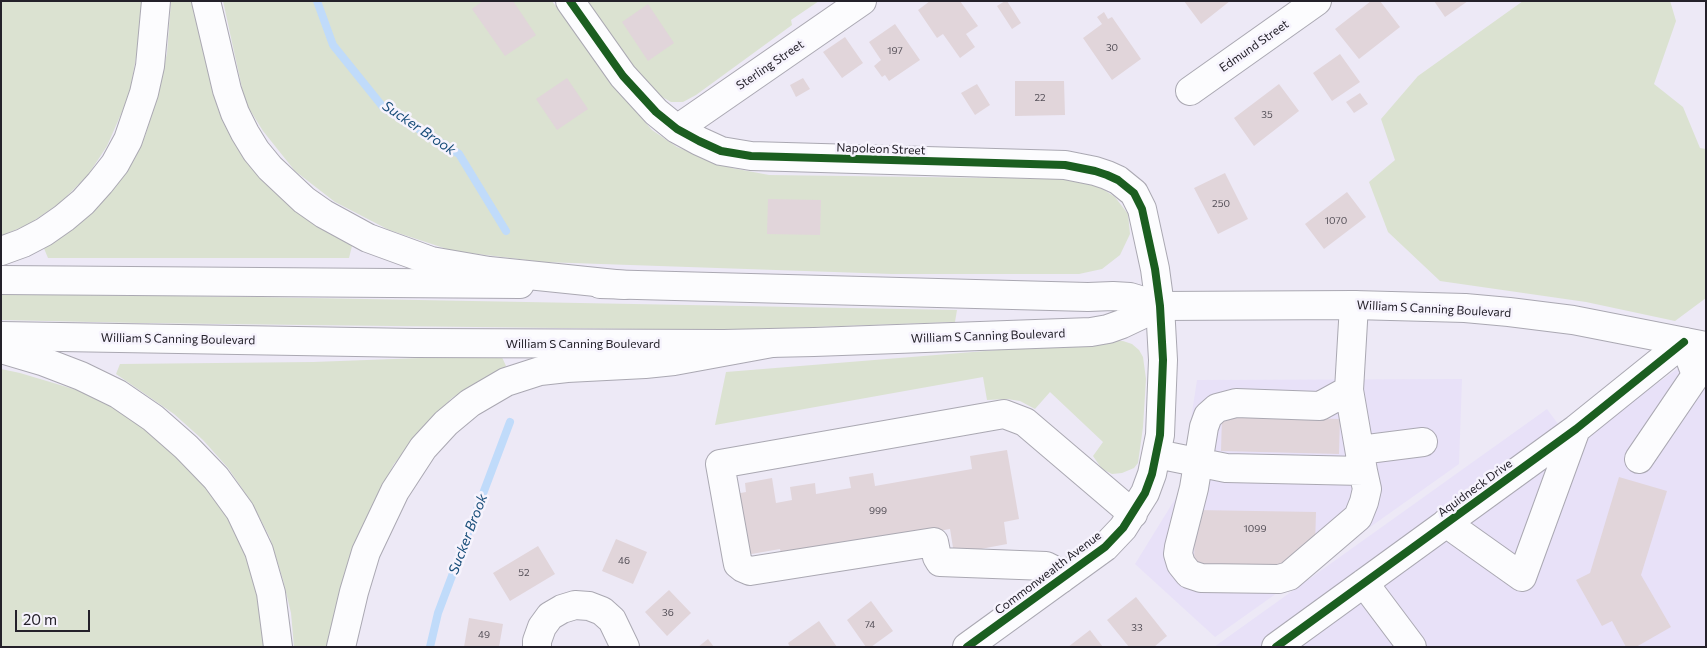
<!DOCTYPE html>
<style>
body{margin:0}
#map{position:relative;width:1707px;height:648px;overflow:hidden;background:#ede9f6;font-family:Commissioner,sans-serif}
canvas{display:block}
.frame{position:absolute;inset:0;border:2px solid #24212a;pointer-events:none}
.scale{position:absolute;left:15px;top:610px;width:75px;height:22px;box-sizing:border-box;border:2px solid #24212a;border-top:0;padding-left:6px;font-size:15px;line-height:18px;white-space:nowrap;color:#24212a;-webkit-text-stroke:4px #f6f3fd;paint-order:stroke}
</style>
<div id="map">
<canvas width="1707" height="648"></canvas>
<div class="frame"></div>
<div class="scale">20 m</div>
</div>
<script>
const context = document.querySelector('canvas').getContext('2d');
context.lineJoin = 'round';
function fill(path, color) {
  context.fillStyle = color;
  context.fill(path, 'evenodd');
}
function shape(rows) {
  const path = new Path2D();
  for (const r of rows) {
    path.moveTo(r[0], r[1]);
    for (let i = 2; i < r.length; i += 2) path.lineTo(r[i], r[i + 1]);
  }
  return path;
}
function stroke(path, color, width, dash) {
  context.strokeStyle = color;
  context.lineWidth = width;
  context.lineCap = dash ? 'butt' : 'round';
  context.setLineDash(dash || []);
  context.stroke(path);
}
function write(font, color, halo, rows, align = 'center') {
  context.font = font + ' Commissioner,sans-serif';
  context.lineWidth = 5;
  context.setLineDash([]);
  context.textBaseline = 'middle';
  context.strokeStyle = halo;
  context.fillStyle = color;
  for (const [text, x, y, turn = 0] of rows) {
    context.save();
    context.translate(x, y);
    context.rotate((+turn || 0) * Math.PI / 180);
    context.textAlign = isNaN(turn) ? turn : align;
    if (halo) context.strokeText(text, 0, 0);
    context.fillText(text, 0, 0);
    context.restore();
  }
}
fill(shape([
 [1706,346,1706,647,1214,647,1547,409,1572,443,1582,437,1690,360],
 [1462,379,1459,464,1215,637,1135,564,1180,491,1197,380]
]), '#e8e1f8');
fill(shape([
 [1,1,142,1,139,41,129,96,107,146,88,175,60,203,29,224,1,236],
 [171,1,193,1,209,76,231,131,324,228,352,246,349,258,48,258,43,246,80,222,101,203,118,183,133,161,145,136,157,98,167,53],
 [223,1,552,1,621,94,652,130,677,147,732,168,769,175,1072,179,1098,186,1115,197,1128,214,1130,234,1120,255,1102,269,1079,274,892,274,543,262,453,251,389,230,335,202,295,171,263,131,245,102],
 [588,1,819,1,791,20,792,25,696,95,683,102,671,102,657,94,628,62],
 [1523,1,1670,1,1671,4,1676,21,1654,84,1683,107,1700,148,1706,149,1706,298,1675,321,1586,302,1440,281,1388,232,1369,182,1395,160,1381,119,1418,76],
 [1,294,257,297,957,310,955,322,729,330,137,323,1,320],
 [1109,341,1123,341,1132,344,1139,350,1143,357,1146,379,1143,427,1138,463,1134,468,1122,473,1112,474,1102,469,1093,456,1103,442,1050,392,1035,409,1020,401,1007,399,987,400,983,377,715,425,726,372],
 [501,355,506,366,504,369,479,381,452,398,423,427,394,464,375,500,359,533,343,581,328,647,294,647,291,613,283,580,270,538,252,503,228,468,203,440,174,414,116,374,120,364,313,362],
 [1,369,20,373,87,393,119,409,166,442,220,501,241,540,259,593,266,647,1,647]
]), '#dbe2d1');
stroke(shape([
 [317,1,333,45,383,107,459,154,506,231],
 [430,647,438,613,510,422]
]), '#c0dbfa', 8);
fill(shape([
 [483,1,513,1,536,35,505,56,472,9],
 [930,1,960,1,978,26,966,34,975,47,960,58,943,34,937,38,918,10],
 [1005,1,1007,1,1021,23,1012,29,997,6],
 [1184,1,1230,1,1201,24],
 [1371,1,1380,1,1400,27,1359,59,1335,29],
 [1434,1,1468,1,1445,17],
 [648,4,674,43,648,61,622,22],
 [1104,12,1108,19,1112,17,1141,59,1112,80,1083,38,1102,24,1097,17],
 [895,24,920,60,889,81,885,75,882,77,874,66,881,60,869,42],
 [845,37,863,63,842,78,823,52],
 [1340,54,1360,82,1332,101,1313,73],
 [567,78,588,109,557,130,536,99],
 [803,78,810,89,796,97,790,85],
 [1015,81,1064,81,1065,115,1015,116],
 [977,84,990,105,975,115,961,93],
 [1279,84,1299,111,1254,146,1234,118],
 [1360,93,1368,104,1354,113,1346,102],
 [1225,173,1248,219,1218,234,1194,188],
 [1347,192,1366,217,1324,249,1305,224],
 [768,199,821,200,820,235,767,234],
 [1222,416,1340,419,1339,454,1221,451],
 [1007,450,1019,519,1004,522,1007,544,954,554,950,529,782,558,780,549,746,555,735,494,746,492,745,483,772,478,776,503,792,500,790,487,815,483,816,494,851,488,849,477,873,473,875,486,972,469,970,456],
 [1619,477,1667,491,1641,575,1671,627,1636,647,1626,647,1612,621,1602,626,1576,580,1590,573],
 [1195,510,1316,512,1315,546,1291,569,1194,568],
 [616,539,647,552,633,584,602,571],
 [538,546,555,574,510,601,493,573],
 [669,590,691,613,667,636,645,612],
 [1136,597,1167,636,1154,647,1129,647,1107,620],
 [871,601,893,631,871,647,866,647,847,620],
 [469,618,503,624,499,647,464,647],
 [819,621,837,647,790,647,788,643],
 [1090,630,1103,647,1068,647],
 [708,639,714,647,698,647]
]), '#e1d5da');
const minor = shape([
 [570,1,623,76,656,112,677,129,699,141,721,151,751,156,1065,165,1095,171,1107,175,1118,180,1134,193,1142,209,1155,269,1160,306,1163,360,1160,435,1152,474,1145,493,1123,528,1105,547,967,647],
 [1190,91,1317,1],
 [677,129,862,1],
 [1349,390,1320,406,1236,403,1217,408,1208,416,1204,427,1194,488,1179,547,1178,554,1181,564,1189,574,1201,578,1279,579,1289,576,1358,517,1364,502,1367,489,1363,471],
 [1360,450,1423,442],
 [1157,454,1226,468,1363,471,1349,390,1354,305],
 [1446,523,1522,577,1576,429],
 [1061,579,1052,569,1046,566,940,562,937,557,934,542,750,571,743,568,738,564,737,559,720,464,1004,414,1025,422,1133,514],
 [1364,583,1412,647],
 [537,647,537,641,542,627,550,616,562,609,575,605,589,606,602,611,612,620,625,647],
 [1276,647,1576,429,1684,342,1696,375,1639,459]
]);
const major = shape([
 [1,280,520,284],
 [600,284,1088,297,1113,296,1130,297,1160,306,1354,305,1465,308,1509,312,1573,320,1706,346],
 [1,336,415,343,724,344,814,342,1091,332,1108,329,1122,324,1160,306]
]);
const highway = shape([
 [206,1,227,90,235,113,245,133,256,151,270,168,304,200,324,214,368,238,431,261,489,271,625,285],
 [1,251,23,243,44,232,64,218,83,202,100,183,115,164,128,140,144,93,150,66,156,1],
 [1,349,42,361,81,376,118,394,153,418,186,447,216,478,240,511,259,551,271,593,278,647],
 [341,647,354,592,366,552,395,491,423,448,446,423,470,403,506,382,540,371,567,368,645,364,674,361,772,343]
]);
stroke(minor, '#aaa8b2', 30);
stroke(major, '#aaa8b2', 30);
stroke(highway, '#aaa8b2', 30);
stroke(minor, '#fcfcfe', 28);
stroke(major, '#fcfcfe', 28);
stroke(highway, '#fcfcfe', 28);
stroke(shape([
 [570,1,623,76,656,112,677,129,699,141,721,151,751,156,1065,165,1095,171,1107,175,1118,180,1134,193,1142,209,1155,269,1160,306,1163,360,1160,435,1152,474,1145,493,1123,528,1105,547,967,647],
 [1276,647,1576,429,1684,342]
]), '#1b5e20', 8);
write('10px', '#555058', null, [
 ["30",1112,48],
 ["197",895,51],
 ["22",1040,98],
 ["35",1267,115],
 ["250",1221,204],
 ["1070",1336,221],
 ["999",878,511],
 ["1099",1255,529],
 ["46",624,561],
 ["52",524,573],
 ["36",668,613],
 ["74",870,625],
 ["33",1137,628],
 ["49",484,635]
]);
write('12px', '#24212a', '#f6f3fd', [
 ["Edmund Street",1254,46,-35],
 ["Sterling Street",770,65,-34],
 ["Napoleon Street",881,149,2],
 ["William S Canning Boulevard",1434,309,3],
 ["William S Canning Boulevard",988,336,-2],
 ["William S Canning Boulevard",178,339,1],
 ["William S Canning Boulevard",583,344],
 ["Aquidneck Drive",1475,488,-36],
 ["Commonwealth Avenue",1048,573,-37]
]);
write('italic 14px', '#164c78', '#f6f3fd', [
 ["Sucker Brook",419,128,34],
 ["Sucker Brook",468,534,-69]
]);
</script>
